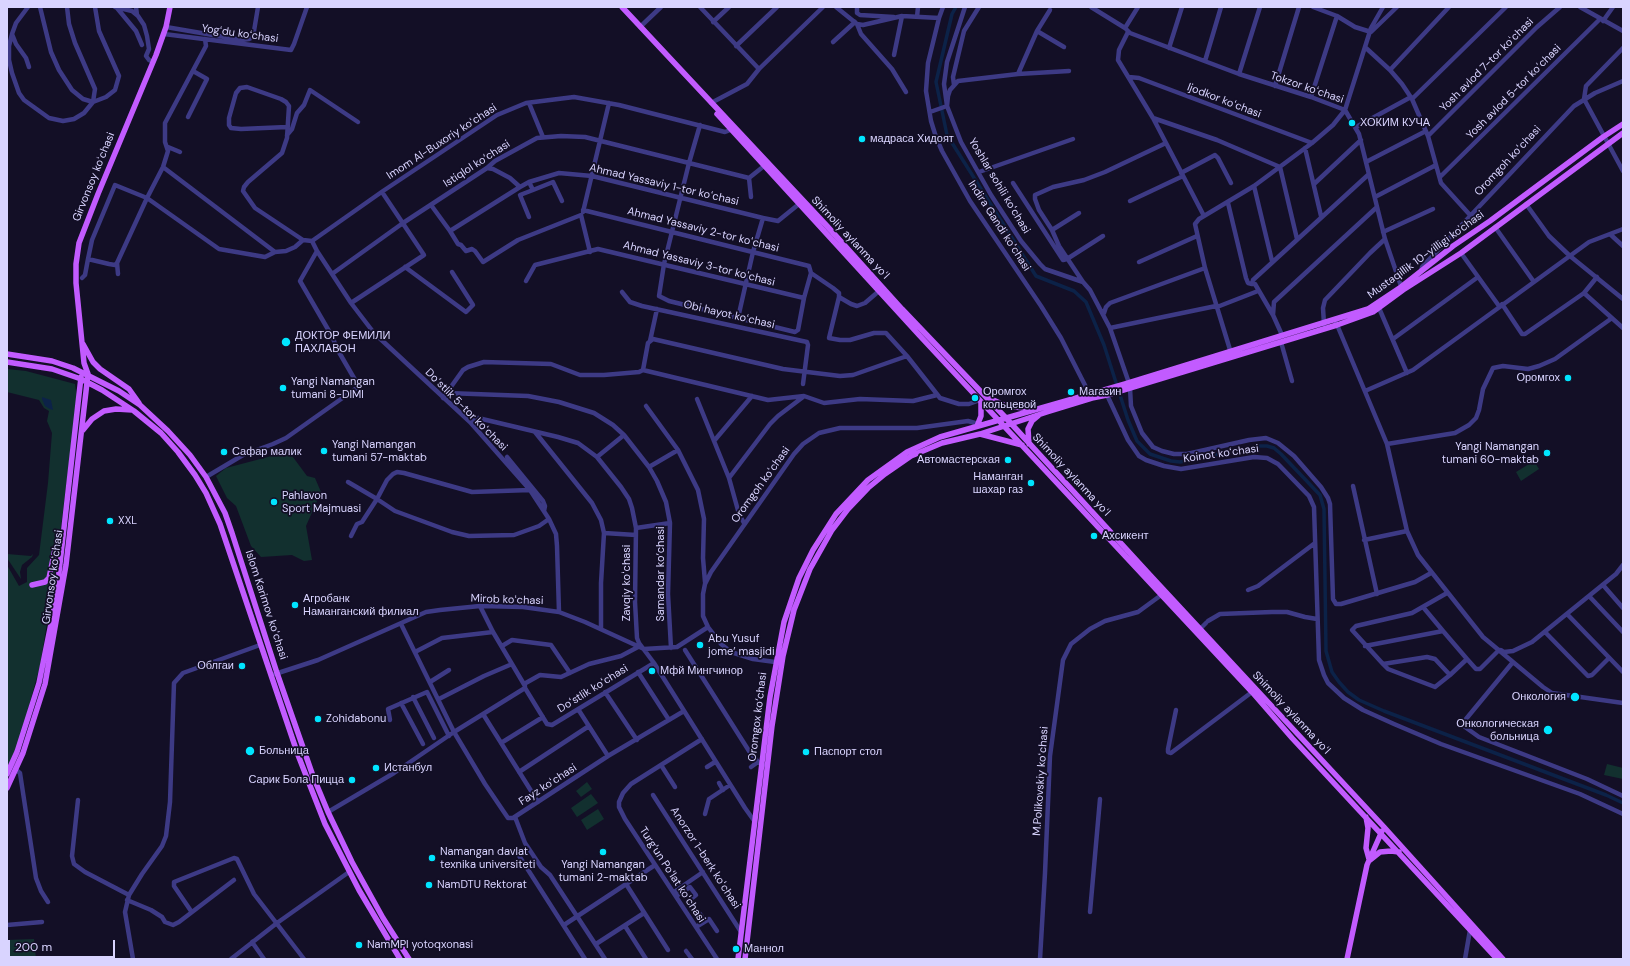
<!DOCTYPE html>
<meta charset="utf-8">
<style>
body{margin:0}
#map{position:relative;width:1630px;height:966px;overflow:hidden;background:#130f26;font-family:"DM Sans",sans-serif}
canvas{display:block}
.frame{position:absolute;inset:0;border:8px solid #d9d4ff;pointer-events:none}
.scale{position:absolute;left:8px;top:940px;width:107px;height:18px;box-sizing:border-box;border:2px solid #d9d4ff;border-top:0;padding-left:5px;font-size:12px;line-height:14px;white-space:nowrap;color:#d9d4ff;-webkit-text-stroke:3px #130f26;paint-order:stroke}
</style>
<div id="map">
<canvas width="1630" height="966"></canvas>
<div class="frame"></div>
<div class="scale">200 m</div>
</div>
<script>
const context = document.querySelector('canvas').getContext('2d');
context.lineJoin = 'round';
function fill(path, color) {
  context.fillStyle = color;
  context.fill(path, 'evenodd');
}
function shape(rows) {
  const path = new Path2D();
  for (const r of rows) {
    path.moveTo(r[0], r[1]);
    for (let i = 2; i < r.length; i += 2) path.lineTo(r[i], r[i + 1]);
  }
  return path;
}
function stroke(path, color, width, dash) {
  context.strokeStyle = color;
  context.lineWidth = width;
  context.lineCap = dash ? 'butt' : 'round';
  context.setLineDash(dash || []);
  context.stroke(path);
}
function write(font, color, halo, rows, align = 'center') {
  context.font = font + ' "DM Sans",sans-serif';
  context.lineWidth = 3.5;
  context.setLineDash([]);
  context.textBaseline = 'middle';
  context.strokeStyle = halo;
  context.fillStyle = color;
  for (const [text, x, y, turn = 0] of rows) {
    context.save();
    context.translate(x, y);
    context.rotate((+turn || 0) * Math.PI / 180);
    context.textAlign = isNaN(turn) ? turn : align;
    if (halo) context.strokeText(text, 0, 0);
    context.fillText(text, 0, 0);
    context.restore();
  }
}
fill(shape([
 [7,369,26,371,75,384,77,398,56,567,40,666,17,749,7,768,7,565,19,586,27,582,27,568,39,555,48,483,52,433,47,421,49,411,44,408,39,400,7,392],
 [287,449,307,476,315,478,321,492,306,526,312,560,304,561,292,555,261,557,251,546,236,506,227,498,216,476,226,468,268,457],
 [1534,461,1539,469,1521,481,1516,472],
 [7,554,31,556,33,554,32,557,22,565,20,572,21,579,7,558],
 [1607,764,1623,768,1623,779,1604,775],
 [587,782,592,789,581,797,576,791],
 [591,794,598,803,577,817,571,808],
 [598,809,604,819,587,830,581,820],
 [34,939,36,959,7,959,7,940]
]), '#12302f');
fill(shape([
 [42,397,51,400,53,410,50,409,45,406,42,399]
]), '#0c2248');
stroke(shape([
 [956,7,952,14,936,82,947,135,1036,276,1074,291,1086,302,1104,345,1128,420,1137,441,1150,454,1171,461,1180,462,1260,446,1267,446,1274,448,1281,454,1320,495,1324,509,1326,651,1332,672,1339,682,1348,692,1359,700,1384,711,1606,795,1623,803]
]), '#0c2248', 3.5);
stroke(shape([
 [28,7,16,23,12,34,9,46,9,60,12,73,19,93,24,100,49,118,63,121,74,119,84,113,93,102,95,89,75,43,69,24,67,7],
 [40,7,51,52,59,70,72,90,83,99,93,102,106,97,115,90,119,76,99,31,95,7],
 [115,7,132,11,138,16,144,25,147,36,149,49,146,56,149,60,153,62],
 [136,7,137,15],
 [700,7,759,69],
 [836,7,857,24,863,25,902,16,939,18],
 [857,7,857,13,860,15,894,17],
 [943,7,939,18,928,63,926,91,931,121,936,137,942,151,970,201,1041,306,1061,338,1091,397],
 [965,7,947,62,944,84,947,106,961,142,991,195,1021,241,1040,264,1045,269,1083,282,1090,290,1110,328,1129,383],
 [1091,7,1125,28,1130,33,1239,74,1311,97,1345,110,1359,134,1385,239,1402,289],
 [1313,7,1337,16,1355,27,1371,32,1397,7],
 [1580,7,1623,31],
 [117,8,136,31,142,45],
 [917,17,918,7],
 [1603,21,1613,7],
 [713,22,729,7],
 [857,24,861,34,892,69,906,92],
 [166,27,242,40,249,39,253,37,258,7],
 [640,27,661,7],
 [1125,28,1138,7],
 [1037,31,1050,10],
 [1128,32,1119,50,1118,60,1153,118,1204,216],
 [12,34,16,44,26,58,29,67],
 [164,34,291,50,294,44,307,7],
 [833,42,855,22],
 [736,46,777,7],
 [1169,48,1182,7],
 [1366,48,1390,70,1402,84,1412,99,1428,136,1441,183,1470,215],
 [1623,48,1586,86,1584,99,1623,171],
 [894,55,902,16],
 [1205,61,1221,7],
 [1390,70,1449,7],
 [1018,74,1069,71],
 [1239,74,1260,7],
 [1129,77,1139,78,1312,143],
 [954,85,953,77,964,31,979,7],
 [1275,86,1299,7],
 [1311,97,1337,16],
 [1412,99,1506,7],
 [529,103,543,137],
 [711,103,747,84,759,69,823,7],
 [930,112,947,106,948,96,950,90,958,81,1018,74,1037,31,1064,47],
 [188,117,207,79,193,71],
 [1153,118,1217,140,1280,167,1297,239],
 [700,125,689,163,664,264,659,296,669,301,795,332,798,330,804,298,811,273,833,288,839,293,839,297,851,304,857,306,865,303,879,291],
 [287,127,241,129,231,128,229,125,229,118,236,93,240,88,247,87,281,99,286,102,289,106,287,138,282,153,248,182,244,187,243,191,255,208,303,240],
 [1356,127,1411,97],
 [287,135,292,129,297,113,304,105,310,90,358,122],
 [1428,136,1537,27,1560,7],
 [168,147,180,152],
 [1305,148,1321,216],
 [1366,162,1426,131],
 [163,167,275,252,286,251,295,247,303,240,312,241],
 [487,168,493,169,510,178,520,187],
 [979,172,1073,139],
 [1181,173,1215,155,1218,158,1231,183],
 [1440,177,1600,19],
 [749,178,751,197],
 [529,182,533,190,553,182,562,201],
 [1013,183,1063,260,1067,259,1103,236],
 [1314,184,1361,140],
 [1254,186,1272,261],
 [1375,197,1436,165],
 [1130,201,1183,176],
 [1228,203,1246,278,1248,283,1252,284],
 [1526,204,1549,236,1570,256,1623,299],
 [431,205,450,231,520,187,529,182,559,173,592,176,763,218,778,221,799,204],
 [583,210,809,266,811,273],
 [583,212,609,103],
 [529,217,520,195,533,190],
 [1495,227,1534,282],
 [1052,230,1079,213],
 [450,231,458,244,461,245,466,251,472,249,475,251,483,262,518,240,581,215,590,252],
 [1383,232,1433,209],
 [1611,235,1623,246],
 [312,241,383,191,497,115,526,103,574,97,619,105,725,132,733,129],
 [312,241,317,251,351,303,374,333,470,422,530,490,549,519,556,534,557,546,559,612],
 [1461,253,1499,306],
 [88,259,92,240,115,185,147,198,163,167,168,151,165,142,165,123,206,46,205,39],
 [1139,262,1197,236],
 [117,263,118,274],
 [405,267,466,312,473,305,452,272],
 [1421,271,1422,267,1574,106,1595,93,1623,81],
 [332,274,403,223,487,168,495,161,537,138,561,136,585,137,749,178,764,166],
 [1597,277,1584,293,1623,328],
 [82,278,85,275,88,259,109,264,115,265,117,263,147,198,219,249,265,257,275,252],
 [526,281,535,265,598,249,804,298],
 [1083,282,1059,246,1052,230,1039,210,1035,199,1035,195,1053,187,1084,180,1105,172,1166,143],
 [622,292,630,302,642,306,807,342,808,345,803,384],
 [839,297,829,338,840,340,850,340,874,333,886,333,907,356,940,398,959,404,969,404,980,400],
 [351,303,424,255,382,192],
 [1502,304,1522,334,1525,334,1584,293],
 [1217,307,1258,291],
 [1379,308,1407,373],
 [1104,313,1106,307,1110,303,1205,268],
 [1273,315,1255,284,1252,284,1253,280,1369,174],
 [738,318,753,252,763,218],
 [1335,320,1387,444,1407,531,1418,555,1483,637,1543,687,1552,693,1623,703],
 [1324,324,1323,308,1325,300,1370,253,1385,239],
 [1110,328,1216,306],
 [1282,335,1273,315,1274,302,1377,207],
 [1393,339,1478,277],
 [650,341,657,309],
 [1281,342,1292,381],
 [1231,353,1205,268,1195,224,1199,219,1254,186,1312,143,1333,125,1345,110,1371,28,1383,7],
 [643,370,768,400,804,396,824,403,860,399,913,401,937,395],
 [1130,388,1131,406,1142,433,1153,447,1162,451,1174,454,1187,454,1249,440,1266,438,1278,443,1294,456,1321,487,1328,498,1330,504,1333,599,1336,604,1341,604,1415,582,1431,573],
 [1365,391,1413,370,1589,242,1623,229],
 [447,393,528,396,559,402,594,413,613,425,624,435,649,467,657,481,666,502,670,523,668,594,671,648],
 [1107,395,1128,440,1139,456,1146,460,1164,466,1181,469,1254,457,1267,458,1278,464,1309,496,1314,507,1319,660,1324,675,1328,683,1344,698,1363,710,1394,724,1441,744,1580,794,1623,814],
 [443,398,463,370,468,367,484,362,551,364,580,375,604,375,639,372,643,370,648,343,653,339,783,369,840,376,853,375,907,356],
 [697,399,729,478,739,514,744,523],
 [646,406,678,450,698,490,704,519,703,558,705,582],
 [470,422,478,418,558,437,578,443,597,457,621,487,629,499,632,508,636,528,635,602,637,638,639,643,654,663,745,808,755,822],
 [535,432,592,503,601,520,604,533,601,583,601,629],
 [714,441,752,396],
 [1387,444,1455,433,1469,425,1476,418,1479,410,1483,389,1493,368,1503,366,1528,369,1539,366,1555,359,1612,318],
 [507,457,543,501,545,506,544,511],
 [597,457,624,435],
 [649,467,678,450],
 [206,477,243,455,273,444,286,438,358,387,358,385,336,347,333,338,300,281,317,251],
 [729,478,770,424,778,416,803,397],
 [348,482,377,499,395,511,452,532,469,536,514,535,539,526,549,519],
 [1353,486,1377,594],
 [636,528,670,523],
 [604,533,636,535],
 [351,536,357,524,362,522,377,499,387,480,393,474,397,472,404,473,472,492,530,490],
 [1364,540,1407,531],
 [1603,585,1623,608],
 [1248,590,1258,586,1315,543],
 [1447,593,1412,613,1356,626,1352,630,1383,664,1427,657,1435,659,1450,675,1467,659,1476,669,1480,669,1499,650],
 [1589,596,1623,632],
 [480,606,493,632,525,686],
 [1423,607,1443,631],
 [1567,614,1623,672],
 [1208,621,1220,614,1272,612,1287,612,1305,617,1317,619],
 [401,624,454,732,485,784,508,818,513,818,608,756,684,711],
 [1200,629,1206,623],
 [1545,632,1588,676,1592,675,1609,658],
 [502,646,512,640,551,645,570,673],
 [1365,646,1443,631,1467,659],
 [685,650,749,751,758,762,763,765],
 [1501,650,1504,652,1513,651,1532,642,1616,574,1623,565],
 [415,652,442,638,493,632],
 [775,662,753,659,731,652,721,644,708,627,703,616,703,594,705,584,711,572,794,454,803,444,819,433,840,428,917,428,968,421,975,423,977,426],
 [1513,662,1466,719,1464,723,1465,727,1479,737,1587,779,1623,796],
 [1383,664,1388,669,1435,687,1450,675],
 [638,672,669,720],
 [275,674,318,660,426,612,440,610,480,606,523,607,559,612,585,622,644,649,677,647,708,627],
 [430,682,449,670],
 [524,684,540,675,561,677,589,664,621,656,638,647],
 [605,692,637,740],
 [413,697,434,738],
 [439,699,484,676,512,664],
 [401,703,423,744],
 [578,709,608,756],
 [1176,710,1168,749,1168,752,1171,753,1252,692],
 [483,714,538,802],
 [390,720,388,709,427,692,449,736],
 [702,739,631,784,623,793,619,802,619,807,625,819,717,959],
 [501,743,543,717],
 [661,765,675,787],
 [707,767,715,762],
 [751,767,758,762],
 [15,769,20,773,36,878,41,891,48,902],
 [519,772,589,726],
 [719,783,723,790],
 [653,795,741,932],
 [78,800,72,856,74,864,85,872,129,895],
 [328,812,394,773,454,732,525,688,547,724,552,725,654,663],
 [705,814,709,799,730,785],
 [515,817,525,843,541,867,550,875,605,959],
 [516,851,585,959],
 [626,884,668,950],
 [674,892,703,872],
 [676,896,690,887,696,895,691,899],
 [127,900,151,910,162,917,165,922,173,925,179,922,234,880],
 [191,911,174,886,174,882,234,858,237,859,254,894,304,959],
 [1090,912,1100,799],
 [700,914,705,921],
 [7,925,42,922],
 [564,925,655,865],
 [625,926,646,959],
 [696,927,709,919,717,931],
 [252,942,264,959],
 [596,944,644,913],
 [686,951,692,959],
 [133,959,125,912,129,895,142,874,162,846,166,836,170,802,174,683,183,673,260,645],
 [231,959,277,923,349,872],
 [1040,959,1045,873,1050,756,1063,660,1071,644,1090,629,1105,621,1138,612,1164,593],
 [1465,959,1470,930]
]), '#3d3a85', 4.5);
stroke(shape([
 [622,7,827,226,902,309,1006,418,1151,576,1384,827,1503,959],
 [717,114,919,335,1252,692,1292,738,1497,959],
 [83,344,93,362,100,369,129,389,139,403],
 [7,354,52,361,73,368,119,391,140,405,168,431,190,455,206,477,225,513,232,533,277,673,313,776,328,812,352,862,383,918,409,959],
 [7,362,52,369,81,379,102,390,134,411,161,433,178,452,195,475,206,493,220,524,298,755,325,824,359,890,400,959],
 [989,398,1006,406,1033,409],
 [977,426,981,416,981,402],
 [83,430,92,419,104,411,116,409,132,410],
 [980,434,1022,445],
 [1029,444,1028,429,1032,421,1038,416],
 [32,585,45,582,49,578,55,549,63,531],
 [7,774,17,752,39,683,56,599,81,377],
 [7,788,23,753,45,684,66,565,88,374,84,363,76,283,76,264,79,243,98,194,156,55,166,27,170,7],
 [1366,817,1368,828,1366,848,1369,859],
 [1370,860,1380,852,1391,851,1399,852],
 [738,959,770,697,784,622,799,578,813,550,836,514,868,480,907,452,940,437,1125,384,1368,309,1401,287,1453,246,1490,221,1603,137,1623,124],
 [745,959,772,726,783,656,794,610,810,569,832,530,848,509,868,488,885,474,911,456,942,443,980,434,1047,412,1092,398,1107,395,1337,325,1373,312,1403,290,1461,253,1623,133],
 [1347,959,1367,865,1382,831]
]), '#c25bff', 5.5);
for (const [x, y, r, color] of [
 [1352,123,4,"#00e5ff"],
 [862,139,4,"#00e5ff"],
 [286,342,5,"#00e5ff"],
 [1568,378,4,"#00e5ff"],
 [283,388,4,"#00e5ff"],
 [1071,392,4,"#00e5ff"],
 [975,398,4,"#00e5ff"],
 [324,451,4,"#00e5ff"],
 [224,452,4,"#00e5ff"],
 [1547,453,4,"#00e5ff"],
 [1008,460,4,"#00e5ff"],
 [1031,483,4,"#00e5ff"],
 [274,502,4,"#00e5ff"],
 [110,521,4,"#00e5ff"],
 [1094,536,4,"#00e5ff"],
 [295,605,4,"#00e5ff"],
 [700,645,4,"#00e5ff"],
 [242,666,4,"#00e5ff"],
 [652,671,4,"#00e5ff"],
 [1575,697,5,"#00e5ff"],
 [318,719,4,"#00e5ff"],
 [1548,730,5,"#00e5ff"],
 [250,751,5,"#00e5ff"],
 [806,752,4,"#00e5ff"],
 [376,768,4,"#00e5ff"],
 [352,780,4,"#00e5ff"],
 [603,852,4,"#00e5ff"],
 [432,858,4,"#00e5ff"],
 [429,885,4,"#00e5ff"],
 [359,945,4,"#00e5ff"],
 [736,949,4,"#00e5ff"]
]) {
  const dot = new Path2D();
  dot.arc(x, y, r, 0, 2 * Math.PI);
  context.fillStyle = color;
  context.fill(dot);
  stroke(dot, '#130f26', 1.5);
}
write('11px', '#d9d4ff', '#130f26', [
 ["Yogʻdu koʻchasi",240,34,8],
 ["Yosh avlod 7-tor koʻchasi",1487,65,-45],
 ["Tokzor koʻchasi",1307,88,19],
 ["Yosh avlod 5-tor koʻchasi",1514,92,-45],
 ["Ijodkor koʻchasi",1224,101,21],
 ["Imom Al-Buxoriy koʻchasi",442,142,-33],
 ["Oromgoh koʻchasi",1508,161,-47],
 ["Istiqlol ko‘chasi",477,164,-33],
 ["Girvonsoy koʻchasi",94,177,-68],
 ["Ahmad Yassaviy 1-tor koʻchasi",664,185,13],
 ["Yoshlar sohili koʻchasi",999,186,59],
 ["Indira Gandi koʻchasi",999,226,57],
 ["Ahmad Yassaviy 2-tor koʻchasi",703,230,14],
 ["Shimoliy aylanma yoʻl",850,238,47],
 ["Mustaqillik 10-yilligi ko'chasi",1426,255,-36],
 ["Ahmad Yassaviy 3-tor koʻchasi",699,264,14],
 ["Obi hayot koʻchasi",729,315,13],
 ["Doʻstlik 5-tor koʻchasi",466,410,45],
 ["Koinot koʻchasi",1221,454,-8],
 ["Shimoliy aylanma yoʻl",1071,475,47],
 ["Oromgoh koʻchasi",761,485,-54],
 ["Samandar ko‘chasi",661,574,-90],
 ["Girvonsoy koʻchasi",53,577,-82],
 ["Zavqiy koʻchasi",627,583,-90],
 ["Mirob koʻchasi",507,600,2],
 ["Islom Karimov koʻchasi",266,605,72],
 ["Doʻstlik koʻchasi",593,689,-32],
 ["Shimoliy aylanma yoʻl",1291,713,47],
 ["Oromgox ko‘chasi",758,717,-83],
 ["M.Polikovskiy koʻchasi",1041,781,-86],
 ["Fayz koʻchasi",548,785,-33],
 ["Anorzor 1-berk koʻchasi",705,858,57],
 ["Turgʻun Poʻlat koʻchasi",672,875,57]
]);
write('11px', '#d9d4ff', '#130f26', [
 ["ХОКИМ КУЧА",1360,123],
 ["мадраса Хидоят",870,139],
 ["ДОКТОР ФЕМИЛИ",295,336],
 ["ПАХЛАВОН",295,349],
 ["Оромгох",1560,378,"right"],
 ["Yangi Namangan",291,382],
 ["tumani 8-DIMI",291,395],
 ["Оромгох",983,392],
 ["кольцевой",983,405],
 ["Магазин",1079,392],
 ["Yangi Namangan",332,445],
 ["tumani 57-maktab",332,458],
 ["Yangi Namangan",1539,447,"right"],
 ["tumani 60-maktab",1539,460,"right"],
 ["Сафар малик",232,452],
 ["Автомастерская",1000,460,"right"],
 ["Наманган",1023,477,"right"],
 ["шахар газ",1023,490,"right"],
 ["Pahlavon",282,496],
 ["Sport Majmuasi",282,509],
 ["XXL",118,521],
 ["Ахсикент",1102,536],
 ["Агробанк",303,599],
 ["Наманганский филиал",303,612],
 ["Abu Yusuf",708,639],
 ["jome’ masjidi",708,652],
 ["Облгаи",234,666,"right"],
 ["Мфй Мингчинор",660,671],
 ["Онкология",1566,697,"right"],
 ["Zohidabonu",326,719],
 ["Онкологическая",1539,724,"right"],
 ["больница",1539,737,"right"],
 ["Больница",259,751],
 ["Паспорт стол",814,752],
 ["Истанбул",384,768],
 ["Сарик Бола Пицца",344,780,"right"],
 ["Namangan davlat",440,852],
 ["texnika universiteti",440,865],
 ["Yangi Namangan",603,865,"center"],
 ["tumani 2-maktab",603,878,"center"],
 ["NamDTU Rektorat",437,885],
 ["NamMPI yotoqxonasi",367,945],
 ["Маннол",744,949]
], 'left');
</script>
